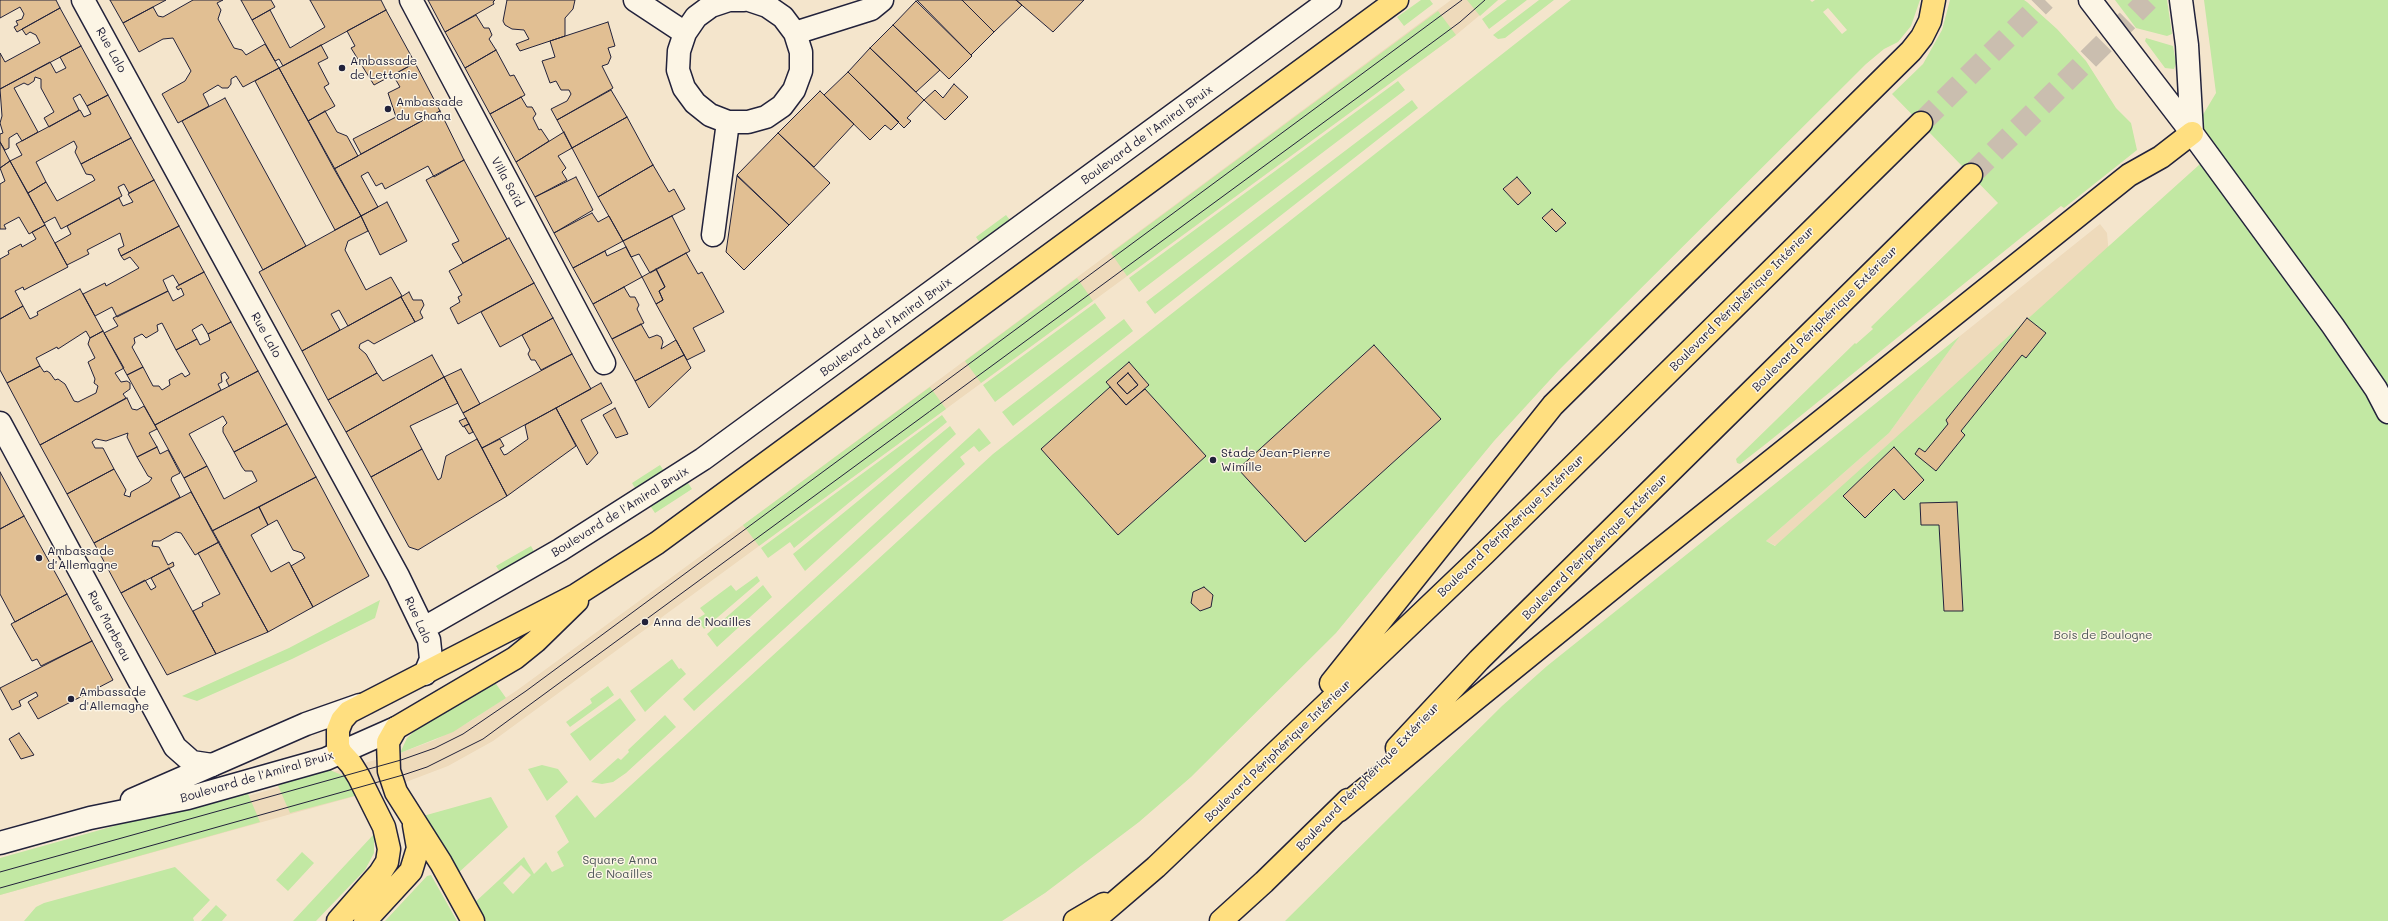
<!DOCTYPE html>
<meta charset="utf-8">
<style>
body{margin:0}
canvas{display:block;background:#f4e5cc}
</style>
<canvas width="2388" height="921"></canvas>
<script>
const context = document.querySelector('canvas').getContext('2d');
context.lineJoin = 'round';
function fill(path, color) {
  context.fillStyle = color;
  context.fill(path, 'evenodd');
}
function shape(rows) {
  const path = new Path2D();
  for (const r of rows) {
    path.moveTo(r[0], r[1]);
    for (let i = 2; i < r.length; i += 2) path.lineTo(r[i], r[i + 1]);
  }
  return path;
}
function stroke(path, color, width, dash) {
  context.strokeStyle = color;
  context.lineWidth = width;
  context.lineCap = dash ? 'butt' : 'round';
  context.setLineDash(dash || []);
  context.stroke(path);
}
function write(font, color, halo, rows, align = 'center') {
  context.font = font + ' Mali,sans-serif';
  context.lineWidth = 3;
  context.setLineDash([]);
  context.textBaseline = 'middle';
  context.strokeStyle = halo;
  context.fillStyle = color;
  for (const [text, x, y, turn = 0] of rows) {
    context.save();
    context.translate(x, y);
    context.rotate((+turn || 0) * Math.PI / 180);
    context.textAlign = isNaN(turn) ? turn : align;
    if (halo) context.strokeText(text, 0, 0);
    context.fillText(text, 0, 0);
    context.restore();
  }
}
fill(shape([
 [1451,0,1498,0,1456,35,493,741,448,766,406,782,0,895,0,866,400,753,435,740,469,722,516,691,743,525],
 [2100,224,2107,233,2109,255,1926,620,1766,541,1889,433,1960,336]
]), '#eedabb');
fill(shape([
 [1421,0,1430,0,1433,4,1404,26,1397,17],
 [1467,0,1498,0,1480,16],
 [1507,0,1527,0,1489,29,1482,19],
 [1539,0,1554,0,1505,38,1498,39,1493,35],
 [1571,0,1810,0,1812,2,1815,0,1920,0,1911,26,1898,42,1884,49,1866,64,1559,370,1494,441,1336,633,1191,777,1139,822,1045,893,1002,921,482,921,473,904,524,857,534,874,546,862,552,872,564,866,557,852,569,842,555,816,577,795,595,818,993,454],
 [1828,8,1847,30,1842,34,1823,12],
 [521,865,531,875,513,894,503,883],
 [1950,0,2024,0,2027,2,2057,29,2086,61,2116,108,2131,123,2137,150,2064,208,2061,206,2028,232,1767,443,1740,464,1737,463,1736,459,1855,343,1856,344,1873,329,1871,327,1998,203,1892,94,1923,64,1942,30],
 [2115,0,2167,0,2172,34,2167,36,2136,28],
 [2204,0,2388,0,2388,921,1285,921,1502,706,1547,666,1960,336,1889,433,1766,541,1775,546,2209,156,2192,133,2216,93],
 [1438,11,1456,35,1127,276,1111,253],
 [2146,38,2173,46,2176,63,2174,69,2165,68,2145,41],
 [1398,81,1405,90,1139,292,1129,278],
 [1412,100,1418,108,1155,314,1146,302],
 [1006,215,1013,224,982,246,976,237],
 [1077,278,1093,301,981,383,965,361],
 [1095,303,1106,318,995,402,983,385],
 [1124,319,1133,331,1013,426,1002,412],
 [930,387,946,409,759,546,743,525],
 [942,415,947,422,794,548,790,542,768,558,761,548],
 [950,426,956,434,805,571,793,554],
 [979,428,991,443,979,452,974,446,960,457,965,464,694,711,683,699],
 [660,465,666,474,638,493,632,483],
 [686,480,692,489,655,513,649,504],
 [531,546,536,555,502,575,496,566],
 [757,576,760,581,704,629,697,619,705,614,700,608,731,585,736,591],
 [763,585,772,597,717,647,707,634],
 [380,600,375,618,292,659,197,701,182,696,289,648],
 [672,659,679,669,681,668,686,674,645,712,630,691],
 [494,681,506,698,453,732,400,753,407,738,419,727],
 [608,686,614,695,570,727,566,722,592,703,590,699],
 [620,698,636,720,590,761,570,734],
 [665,715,676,727,626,773,613,782,602,784,591,782,618,758,621,760,629,752,628,750],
 [542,765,558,769,568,782,547,801,528,769],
 [318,769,330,770,344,776,358,795,290,813,276,781],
 [246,789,260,822,0,895,0,858],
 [491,797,508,827,456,875,423,816],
 [374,834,374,853,365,870,316,921,293,921],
 [302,852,314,863,288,891,276,880],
 [175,867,210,900,193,918,194,921,24,921,36,907,44,903],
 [431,875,457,921,385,921,427,876],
 [216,905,227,915,222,921,201,921]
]), '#c2e8a3');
const building = shape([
 [0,0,56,0,60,8,17,32,14,27,18,25,16,21,22,19,24,14,20,7,0,18,0,0],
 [110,0,166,0,123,23,110,0],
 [193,0,223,0,217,3,221,10,218,19,234,48,242,50,246,55,265,44,279,68,243,87,236,76,231,79,231,84,228,88,222,88,218,85,203,94,209,106,178,123,162,94,185,81,191,71,173,38,163,39,139,52,123,23,153,7,158,16,163,17,193,0],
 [241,0,271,0,275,7,252,20,241,0],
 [310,0,381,0,386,10,283,66,279,59,275,61,252,20,270,10,290,48,325,27,310,0],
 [428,0,495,0,493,2,494,4,445,32,428,0],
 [507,0,575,0,573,9,565,18,565,36,520,51,516,44,529,39,524,30,512,29,505,25,503,21,507,0],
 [917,0,962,0,994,32,971,55,917,0],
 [962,0,1016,0,1022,5,994,32,962,0],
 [1016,0,1084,0,1053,32,1016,0],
 [916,1,972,56,949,79,893,25,916,1],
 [60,8,81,46,0,89,0,53,5,62,40,43,36,35,30,32,26,35,22,29,60,8],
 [386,10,415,63,374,85,351,48,355,46,347,31,386,10],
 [476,15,484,28,489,28,492,35,489,39,496,50,465,68,445,32,476,15],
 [608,22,615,46,608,48,611,57,608,64,602,66,613,88,557,120,551,109,567,101,571,94,569,90,561,90,556,81,550,83,542,61,555,57,550,41,608,22],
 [893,25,940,70,916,92,870,48,893,25],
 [321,45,328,58,318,63,329,84,324,87,335,106,308,121,279,68,321,45],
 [81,46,108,95,87,106,80,94,73,98,79,110,49,127,44,118,54,112,41,88,41,79,35,77,34,81,28,85,24,83,14,88,38,132,22,141,17,133,9,138,9,148,5,150,0,142,0,134,3,133,0,123,2,116,0,89,50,62,56,73,66,68,60,57,81,46],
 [870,48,924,100,907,118,911,121,904,128,848,72,870,48],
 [496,50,510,76,514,75,525,95,490,114,465,68,496,50],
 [415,63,440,111,361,154,353,139,396,117,388,93,400,87,393,75,415,63],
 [279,68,361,216,335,230,255,81,279,68],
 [848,72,899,122,891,130,885,125,870,140,824,95,848,72],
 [954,84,968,97,945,120,924,100,935,90,943,98,954,84],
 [611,90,627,117,572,148,557,120,611,90],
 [820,91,854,124,814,167,778,133,820,91],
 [108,95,131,138,81,164,75,152,77,147,74,141,36,162,46,182,28,193,10,161,22,155,16,144,80,110,84,117,91,114,87,106,108,95],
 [521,97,527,107,532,107,536,114,533,118,539,130,541,129,549,141,516,162,490,114,521,97],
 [225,98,306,246,263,270,182,121,225,98],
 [325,111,337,132,347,136,358,156,334,169,308,121,325,111],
 [440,111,464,160,434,177,428,166,385,189,382,183,376,186,368,172,361,176,378,207,361,216,334,169,440,111],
 [627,117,653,165,598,197,572,148,627,117],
 [564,132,572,148,558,156,566,168,562,172,567,180,535,197,516,162,564,132],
 [778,133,830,183,789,225,737,175,778,133],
 [131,138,154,180,129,193,124,184,118,187,122,196,61,229,55,217,44,223,28,193,46,182,57,201,95,180,92,175,86,174,81,164,131,138],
 [0,142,10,161,0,168,0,142],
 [464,160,507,239,463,263,452,244,459,241,426,180,464,160],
 [10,161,45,225,29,234,19,217,4,225,6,229,0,229,0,184,5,181,0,168,10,161],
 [653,165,669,192,674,189,685,209,623,241,598,197,653,165],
 [737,176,789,225,744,270,726,252,737,176],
 [576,177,593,210,554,233,535,197,576,177],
 [1517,177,1531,193,1518,205,1503,189,1517,177],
 [154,180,179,226,121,256,118,249,124,246,120,233,87,250,89,254,67,265,55,243,71,234,67,226,119,198,123,206,133,202,128,194,154,180],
 [387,202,407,241,380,255,361,216,387,202],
 [1552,209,1566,223,1556,232,1542,218,1552,209],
 [592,213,598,222,609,216,623,241,573,268,554,233,592,213],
 [361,216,368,231,348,241,345,250,366,290,391,277,402,296,348,326,339,310,331,314,340,330,302,351,259,272,361,216],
 [672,216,690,251,650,273,639,254,631,257,623,241,672,216],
 [45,225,68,267,24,290,23,287,15,291,23,306,0,319,0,259,9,254,8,251,21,244,22,247,36,239,32,232,45,225],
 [179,226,204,272,179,285,173,275,163,280,168,291,117,317,112,307,95,316,83,294,105,283,106,286,139,268,130,257,124,260,121,256,179,226],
 [509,238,534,283,458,324,450,308,460,302,458,297,462,295,449,271,509,238],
 [626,247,642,277,593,304,573,268,605,251,607,256,626,247],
 [686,253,698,274,702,272,724,312,693,328,705,351,687,360,656,304,663,300,659,291,665,287,656,269,686,253],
 [656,269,665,287,659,291,663,300,656,304,642,277,656,269],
 [204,272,231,322,208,334,202,324,192,330,197,339,176,350,162,323,157,325,158,331,146,338,142,334,134,338,135,343,132,347,143,367,127,375,104,333,118,326,113,318,168,291,173,301,184,295,181,288,178,290,176,287,204,272],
 [534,283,553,318,500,347,481,312,534,283],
 [624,287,630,297,635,297,639,305,637,309,644,323,612,339,593,304,624,287],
 [80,289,103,331,90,338,86,331,58,349,57,347,36,358,40,366,7,383,0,370,0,319,23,306,30,319,38,315,37,312,80,289],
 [409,292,413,300,422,300,424,305,420,312,423,318,415,322,401,297,409,292],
 [401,297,415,322,374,344,368,340,360,344,359,348,366,354,377,373,328,400,302,351,401,297],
 [553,318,572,354,541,370,535,360,531,360,528,354,530,350,522,335,553,318],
 [2027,318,2046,333,2026,358,2022,355,1961,431,1965,435,1936,471,1915,454,1919,448,1925,452,1948,424,1946,420,2027,318],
 [231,322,258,371,229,386,226,380,229,378,225,372,221,374,222,382,218,384,221,390,155,425,127,375,143,367,153,386,159,386,162,390,170,385,169,380,182,373,185,377,190,374,176,350,197,339,200,345,210,340,208,334,231,322],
 [641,324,649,338,657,335,661,337,663,342,661,349,676,340,684,355,635,381,612,339,641,324],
 [103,331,124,368,115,373,121,382,127,381,130,383,130,389,123,394,126,398,40,445,7,383,40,366,44,372,47,371,50,373,55,380,58,379,65,384,74,401,78,402,96,393,98,386,94,383,95,379,88,362,95,358,88,344,90,338,103,331],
 [1374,345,1441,419,1305,542,1238,469,1374,345],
 [572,354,591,389,482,448,463,413,572,354],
 [432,355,444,377,346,432,328,400,377,373,383,381,432,355],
 [684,355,691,368,649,408,635,381,684,355],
 [1129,362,1149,385,1126,405,1106,382,1129,362],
 [1128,373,1138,385,1127,394,1117,383,1128,373],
 [461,369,480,404,463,413,444,377,461,369],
 [258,371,287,424,234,452,223,432,223,427,227,423,223,416,189,434,207,466,184,478,155,425,258,371],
 [1128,373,1138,385,1127,394,1117,383,1128,373],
 [444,377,458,403,410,426,422,449,371,477,346,432,444,377],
 [601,383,612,403,581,420,598,453,587,465,556,408,601,383],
 [1110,387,1126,405,1145,389,1206,456,1118,535,1041,449,1110,387],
 [127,398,132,409,137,410,144,406,157,429,149,433,157,447,137,457,127,437,128,433,106,441,96,439,92,442,95,448,103,448,114,469,67,494,40,445,127,398],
 [556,408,576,446,507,496,482,448,500,439,504,446,500,448,504,455,507,454,528,439,525,425,556,408],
 [615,408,628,434,616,438,603,415,615,408],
 [466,418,469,424,463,427,459,421,466,418],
 [287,424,316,477,212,531,184,478,207,466,224,499,257,481,252,471,245,471,242,467,234,452,287,424],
 [469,424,473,432,469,434,464,426,469,424],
 [477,439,507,496,418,550,409,547,371,477,422,449,438,480,441,478,446,456,477,439],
 [157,447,160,454,168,450,180,473,172,477,171,480,180,497,94,543,67,494,114,469,126,490,124,495,130,497,131,492,149,482,152,478,148,476,137,457,157,447],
 [1894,447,1924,480,1904,500,1894,489,1865,518,1843,496,1894,447],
 [0,472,24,516,0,529,0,472],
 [316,477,369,576,313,607,291,566,305,558,302,553,293,550,277,520,268,525,259,507,316,477],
 [191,492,219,542,195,555,181,533,176,532,160,541,153,541,152,546,159,547,168,565,173,562,174,566,121,593,94,543,191,492],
 [1957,502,1963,611,1944,611,1939,525,1921,525,1920,503,1957,502],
 [259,507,268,525,251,535,271,572,289,562,313,607,268,632,212,531,259,507],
 [24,516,67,594,15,622,0,594,0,529,24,516],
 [219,542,268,632,216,654,193,611,203,606,202,603,220,594,198,553,219,542],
 [169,568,216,654,167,675,121,593,145,580,151,590,156,587,151,578,169,568],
 [1204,587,1213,595,1211,607,1200,611,1191,603,1193,592,1204,587],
 [67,594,92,641,41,666,37,659,32,661,11,624,67,594],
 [92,641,113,680,38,719,28,702,38,696,36,692,19,701,21,706,12,710,0,688,92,641],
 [19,733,34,755,21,759,9,739,19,733]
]);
fill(building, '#e1bf93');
stroke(building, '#22223b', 1);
stroke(shape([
 [1921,123,2045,0],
 [1971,175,2148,0]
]), '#cabeaf', 22, [22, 11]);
const street = shape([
 [83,0,398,576,429,640,431,659,425,674],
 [411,0,604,363],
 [635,0,685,33],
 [744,0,729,0,711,6,696,17,685,33,679,51,678,70,684,88,695,103,710,115,728,122,748,122,766,117,782,106,794,90,801,71,801,52,795,33,783,17,767,6,749,0],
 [795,33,871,9,882,0],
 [713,235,728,122],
 [0,423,175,747,192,762,212,765],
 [424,628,560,550,703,459,1330,0]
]);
const secondary = shape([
 [2090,0,2192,133,2333,326,2376,389,2388,412],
 [2181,0,2187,45,2192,133],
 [132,800,306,724,360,705],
 [0,843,90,818,188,798,326,759,396,728]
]);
const primary = shape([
 [338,921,380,873,387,862,389,849,384,827,359,777,351,764,341,753,338,746,338,730,342,720,349,712,576,595,657,543,1397,0],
 [365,921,411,871,418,848,414,825],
 [473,921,441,863,396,792,389,771,388,742,396,728,515,658,536,641,577,601]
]);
const highway = shape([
 [1331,683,1553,405,1911,51,1922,37,1930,21,1934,0],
 [1397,748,1479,660,1971,175],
 [1338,811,1631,573,2129,175,2161,157,2192,133],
 [1075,921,1104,904],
 [1093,921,1156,867,1485,553,1921,123],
 [1221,921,1264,882,1348,800]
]);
stroke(street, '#22223b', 25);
stroke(secondary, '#22223b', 25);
stroke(primary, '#22223b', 25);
stroke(highway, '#22223b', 25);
stroke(street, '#fcf5e5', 22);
stroke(secondary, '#fcf5e5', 22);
stroke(primary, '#ffdf80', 22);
stroke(highway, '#ffdf80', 22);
stroke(shape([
 [0,872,401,760,435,748,463,734,526,691,1462,0],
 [0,888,403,775,427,767,483,739,1376,84,1460,22,1485,0]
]), '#22223b', 1);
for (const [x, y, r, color] of [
 [342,68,4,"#22223b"],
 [388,109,4,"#22223b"],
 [1213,460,4,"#22223b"],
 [39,558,4,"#22223b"],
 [645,622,4,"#22223b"],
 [71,699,4,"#22223b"]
]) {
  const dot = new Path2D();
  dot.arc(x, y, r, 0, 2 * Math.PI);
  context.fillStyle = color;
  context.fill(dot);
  stroke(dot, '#fcf5e5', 1.5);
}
write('12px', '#22223b', '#fcf5e5', [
 ["Rue Lalo",111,50,61],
 ["Boulevard de l'Amiral Bruix",1147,135,-36],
 ["Villa Saïd",507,182,62],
 ["Boulevard Périphérique Intérieur",1742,299,-45],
 ["Boulevard Périphérique Extérieur",1825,319,-45],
 ["Boulevard de l'Amiral Bruix",886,327,-36],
 ["Rue Lalo",266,335,61],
 ["Boulevard de l'Amiral Bruix",620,512,-32],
 ["Boulevard Périphérique Intérieur",1511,526,-44],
 ["Boulevard Périphérique Extérieur",1595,547,-45],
 ["Rue Lalo",418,620,66],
 ["Rue Marbeau",109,626,62],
 ["Boulevard Périphérique Intérieur",1278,751,-44],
 ["Boulevard de l'Amiral Bruix",257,777,-16],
 ["Boulevard Périphérique Extérieur",1368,777,-46]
]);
write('12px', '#22223b', '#fcf5e5', [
 ["Ambassade",350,61],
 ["de Lettonie",350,75],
 ["Ambassade",396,102],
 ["du Ghana",396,116],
 ["Stade Jean-Pierre",1221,453],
 ["Wimille",1221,467],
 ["Ambassade",47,551],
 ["d‘Allemagne",47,565],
 ["Anna de Noailles",653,622],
 ["Ambassade",79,692],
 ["d'Allemagne",79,706]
], 'left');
write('12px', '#4a5455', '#fcf5e5', [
 ["Bois de Boulogne",2103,635],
 ["Square Anna",620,860],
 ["de Noailles",620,874]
]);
</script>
